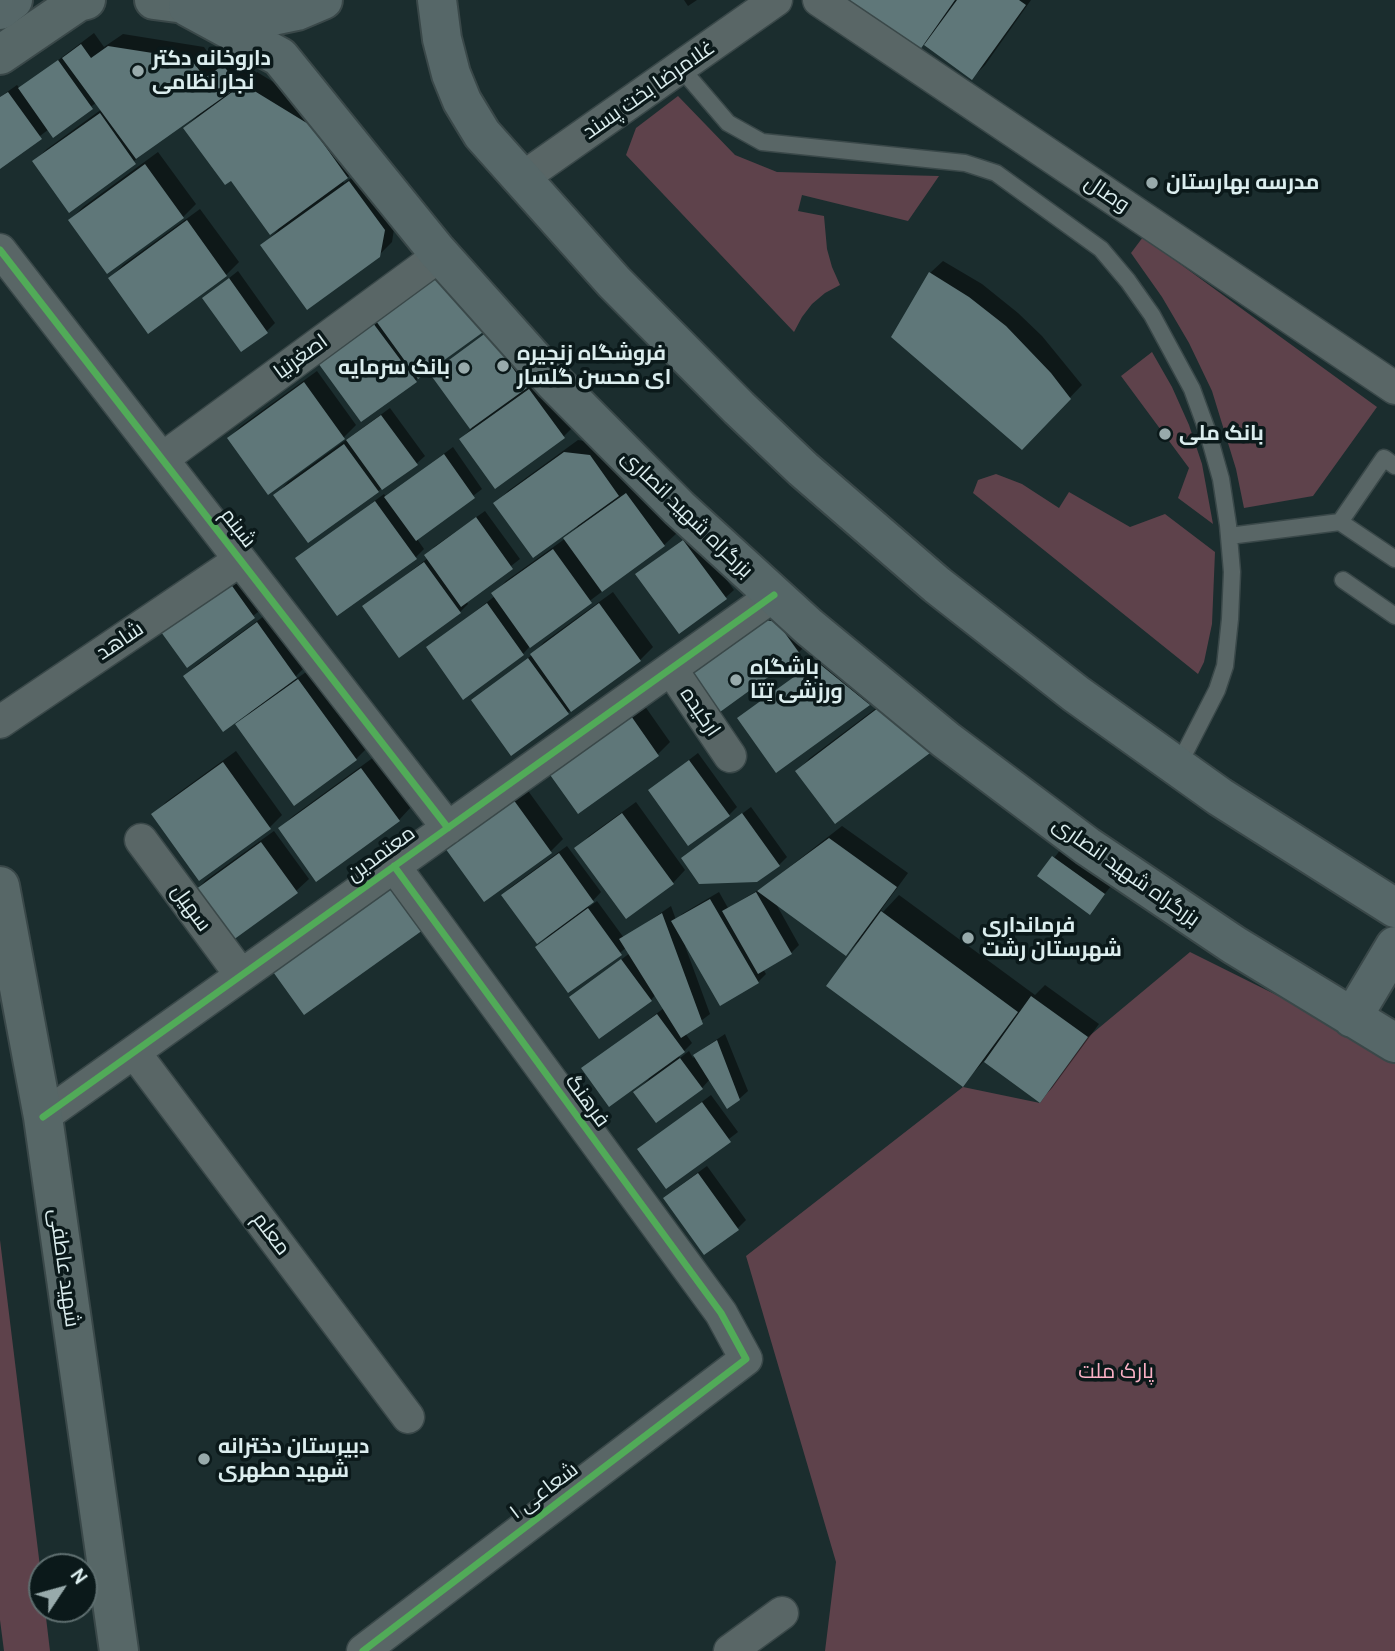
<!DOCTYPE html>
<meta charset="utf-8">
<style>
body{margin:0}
#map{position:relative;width:1395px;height:1651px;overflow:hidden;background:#1b2d2e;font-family:Cabin,sans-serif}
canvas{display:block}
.north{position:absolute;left:28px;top:1553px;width:70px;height:70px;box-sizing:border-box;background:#0b191a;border:2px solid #5e6e6f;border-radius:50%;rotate:54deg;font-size:19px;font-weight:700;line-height:28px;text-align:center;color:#dbedee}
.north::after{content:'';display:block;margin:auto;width:24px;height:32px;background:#98aaab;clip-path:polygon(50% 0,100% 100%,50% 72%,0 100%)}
</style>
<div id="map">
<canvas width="1395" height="1651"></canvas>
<div class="north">N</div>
</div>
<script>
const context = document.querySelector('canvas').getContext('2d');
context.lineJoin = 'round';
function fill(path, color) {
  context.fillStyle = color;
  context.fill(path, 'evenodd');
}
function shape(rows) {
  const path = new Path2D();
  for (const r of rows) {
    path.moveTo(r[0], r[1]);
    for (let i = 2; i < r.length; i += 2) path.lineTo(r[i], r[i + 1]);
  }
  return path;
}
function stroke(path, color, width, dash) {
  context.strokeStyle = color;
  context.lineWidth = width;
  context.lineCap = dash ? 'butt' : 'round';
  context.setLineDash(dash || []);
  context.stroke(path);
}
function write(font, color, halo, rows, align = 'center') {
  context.font = font + ' Cabin,Cairo,sans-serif';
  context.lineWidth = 7;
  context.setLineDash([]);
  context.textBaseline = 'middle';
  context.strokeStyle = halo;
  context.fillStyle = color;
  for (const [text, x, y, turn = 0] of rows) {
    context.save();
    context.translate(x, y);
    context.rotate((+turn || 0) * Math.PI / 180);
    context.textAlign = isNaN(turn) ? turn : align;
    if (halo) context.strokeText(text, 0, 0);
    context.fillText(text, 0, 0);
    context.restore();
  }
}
fill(shape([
 [678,96,735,155,777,172,939,176,908,221,802,195,798,211,824,216,827,249,832,267,840,285,825,293,812,304,802,317,794,332,626,155,636,128],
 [1143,237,1377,407,1313,496,1244,508,1236,469,1212,391,1189,343,1162,297,1131,253],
 [1152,352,1172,387,1189,425,1202,464,1213,524,1178,498,1189,468,1121,376],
 [996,474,1022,484,1059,508,1069,492,1130,527,1165,514,1215,552,1212,624,1204,662,1198,674,973,493,978,480],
 [1190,952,1395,1054,1395,1651,825,1651,836,1562,746,1256,963,1087,1040,1103,1088,1037],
 [0,1240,42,1583,42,1609,45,1609,50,1651,4,1651,0,1620]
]), '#5e424b');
fill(shape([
 [684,0,697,0,688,6],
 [845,0,1031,0,985,65,972,78,924,43],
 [94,33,104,47,123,34,204,47,218,67,236,53,253,76,257,72,322,112,360,165,343,182,344,183,363,170,396,216,392,242,379,255,263,245,278,230,185,128,197,116,196,114,69,210,34,161,47,149,102,109,97,102,54,135,49,129,0,167,0,97,17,85,20,89],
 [158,152,196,204,183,217,107,272,70,220,83,207],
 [200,209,239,262,226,275,149,331,110,278,123,265],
 [457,261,422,375,415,381,328,355],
 [943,261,982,284,1018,313,1042,336,1082,385,1022,447,930,273],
 [238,271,275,323,267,331,204,298],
 [496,325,534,378,525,387,527,388,542,377,576,424,563,437,461,439,472,428,432,374],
 [317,371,356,425,344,437,229,438,241,426],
 [390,408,425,456,416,464,378,491,276,495,288,482],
 [578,440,602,444,639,481,677,533,664,545,531,645,523,654,428,648,495,596,493,594,506,581,566,538,578,526,496,503,508,491],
 [453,447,482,489,417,539,424,549,416,557,337,614,298,558,384,494,386,497],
 [485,511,520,559,466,601,468,604,460,612,364,607,428,558,434,547],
 [692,533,734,590,725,598,646,567],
 [234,569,262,609,188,665],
 [613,592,653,647,640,660,568,712,473,700,532,655,544,642],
 [768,606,811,640,798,653,720,709],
 [271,611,308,664,295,677,296,679,312,668,368,747,356,759,238,725,251,711,185,676,198,664],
 [825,654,877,696,776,771,739,719],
 [891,697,941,740,929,752,797,771,810,758],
 [642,702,670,742,658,754,562,760],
 [236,751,282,815,270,827,200,878,154,815,166,802],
 [698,753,737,807,729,815,650,790],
 [374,757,411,807,399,820,280,828,293,816],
 [526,788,563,839,551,851,485,900,447,848],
 [636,802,685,870,673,883,577,848,589,836],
 [751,807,787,857,779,865,683,858],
 [842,826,908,873,881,910,883,912,899,895,1035,995,1045,985,1099,1024,1052,1088,1040,1101,985,1060,963,1084,859,943,858,942,846,954,775,902,799,945,791,953,763,969,766,974,758,982,685,946,710,1014,685,1033,692,1043,679,1056,680,1058,689,1051,693,1058,704,1048,725,1034,748,1091,739,1099,710,1079,702,1088,635,1092,649,1079,647,1077,584,1068,664,1008,656,994,651,1000,571,997,630,953,626,948,569,991,537,947,550,934,503,895,511,887,567,846,601,892,588,906,589,907,597,901,624,938,671,906,676,920,682,914,719,892,728,908,765,886],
 [274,831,309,879,296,891,194,892,206,880],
 [1061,849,1112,885,1089,913,1040,876],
 [711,1095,738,1132,666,1187,639,1149],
 [707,1166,746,1220,738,1228,674,1190]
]), '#0007');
fill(shape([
 [842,0,955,0,917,54],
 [957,0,1019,0,1026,5,972,80,924,45],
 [81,44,91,58,108,46,191,59,205,78,223,65,239,86,136,159,62,58],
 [58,60,93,109,53,138,18,88],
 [243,84,310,125,348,178,270,235,231,181,225,185,183,128],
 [8,92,42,139,0,169,0,97],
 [100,113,136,164,69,213,32,161],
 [145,164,184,218,107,274,68,220],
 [349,181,385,230,380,257,307,310,260,245],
 [187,220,227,276,148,334,108,278],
 [444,272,486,330,418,379,376,321],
 [929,272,969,297,1006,326,1051,373,1071,399,1022,450,891,337],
 [229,278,268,333,241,352,202,298],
 [373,323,417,382,361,422,318,363],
 [487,332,527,388,470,429,430,374],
 [304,382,345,439,268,495,227,438],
 [529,389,565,438,495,489,459,439],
 [381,415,418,465,382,490,346,440],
 [344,444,379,492,308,543,273,495],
 [564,452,590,455,619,496,533,558,493,503],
 [444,454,475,498,416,541,384,497],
 [626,493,665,546,602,592,563,538],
 [375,501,417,559,337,616,295,558],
 [476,517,513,569,461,607,424,555],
 [683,540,727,599,679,634,635,574],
 [553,549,592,603,530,648,491,593],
 [424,562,461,613,399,658,362,606],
 [225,576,255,618,187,668,156,625],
 [487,603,524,655,463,700,426,647],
 [599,603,641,661,571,712,530,654],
 [754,618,777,622,800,654,720,712,687,666],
 [257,622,297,678,223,732,183,676],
 [528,658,569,714,511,756,471,700],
 [816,661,870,705,776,773,737,718],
 [298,679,357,760,294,806,235,724],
 [878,708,930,753,835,824,795,771],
 [629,713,659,756,578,814,548,772],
 [689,760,730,816,688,846,648,790],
 [223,762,271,829,199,881,151,814],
 [361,768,400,821,316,882,278,828],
 [513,799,552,853,484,902,445,848],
 [622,813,674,884,626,919,574,848],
 [742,813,780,866,757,882,699,884,681,858],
 [829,838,897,887,846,956,757,891],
 [261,842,298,893,229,943,192,892],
 [559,853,594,902,537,944,501,895],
 [1052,856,1105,894,1090,915,1037,876],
 [389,885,423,930,304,1015,271,969],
 [756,892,792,954,758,974,722,911],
 [710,899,759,983,720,1006,671,921],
 [588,908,622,955,568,993,535,947],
 [881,911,1018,1012,963,1087,826,986],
 [662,913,703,1024,681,1038,619,939],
 [621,959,652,1001,599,1039,569,997],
 [1031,996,1088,1037,1040,1103,984,1062],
 [657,1014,685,1052,609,1107,581,1068],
 [717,1040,740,1100,727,1109,693,1055],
 [680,1058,703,1089,656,1123,633,1092],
 [702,1102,731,1142,666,1189,637,1149],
 [698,1173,739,1230,704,1255,663,1198]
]), '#5f7779');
const service = shape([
 [680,67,728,123,762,142,965,163,996,173,1101,249,1128,281,1152,315,1192,389,1208,433,1221,479,1228,525,1232,572,1230,619,1225,666,1217,690,1178,766],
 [1395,466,1384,458,1340,522,1395,559],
 [1229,536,1340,522],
 [1343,580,1395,616]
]);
const minor = shape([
 [819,0,1395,388],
 [521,179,776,0],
 [0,250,448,828],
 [162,459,440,255],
 [671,669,730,756],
 [0,722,240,560],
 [141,840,241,975],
 [134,1052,408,1417],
 [43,1117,774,595],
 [363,1651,746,1359,721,1313,394,866],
 [730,1651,782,1613]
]);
const secondary = shape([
 [154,0,177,3],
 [0,55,78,2,86,0],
 [0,886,43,1117,119,1651]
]);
const primary = shape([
 [437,0,442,39,451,74,462,101,482,134,614,282,739,408,803,469,937,585,1076,694,1220,797,1395,908],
 [188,7,280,57,436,250,554,382,679,508,809,627,946,740,1087,846,1234,945,1395,1043],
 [0,10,13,0],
 [213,15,248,18,273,16,297,11,323,0],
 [1352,1018,1395,946]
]);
stroke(service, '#3a4849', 19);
stroke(minor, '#3a4849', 35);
stroke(secondary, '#3a4849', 42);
stroke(primary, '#3a4849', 42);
stroke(service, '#596666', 16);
stroke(minor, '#596666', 32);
stroke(secondary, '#576767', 38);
stroke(primary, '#566768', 38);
stroke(shape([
 [0,250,448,828],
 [43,1117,774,595],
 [363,1651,746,1359,721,1313,394,866]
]), '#51ab58', 7);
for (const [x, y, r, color] of [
 [138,71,7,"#98aaab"],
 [1152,183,7,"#98aaab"],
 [503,366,7,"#98aaab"],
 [464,368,7,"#98aaab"],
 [1165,434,7,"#98aaab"],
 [736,680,7,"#98aaab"],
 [968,938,7,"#98aaab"],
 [204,1459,7,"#98aaab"]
]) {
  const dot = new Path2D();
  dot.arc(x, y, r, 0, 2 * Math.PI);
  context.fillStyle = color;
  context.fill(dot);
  stroke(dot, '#0b191a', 2.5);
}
write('bold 21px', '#dbedee', '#0b191a', [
 ["داروخانه دکتر",152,59],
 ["نجار نظامی",152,83],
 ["مدرسه بهارستان",1166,183],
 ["فروشگاه زنجیره",517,354],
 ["ای محسن گلسار",517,378],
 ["بانک سرمایه",450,368,"right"],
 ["بانک ملی",1179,434],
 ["باشگاه",750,668],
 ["ورزشی تِتا",750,692],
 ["فرمانداری",982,926],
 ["شهرستان رشت",982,950],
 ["دبیرستان دخترانه",218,1447],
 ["شهید مطهری",218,1471]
], 'left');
write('21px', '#dbedee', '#0b191a', [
 ["غلامرضا بخت پسند",649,90,-35],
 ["وصال",1107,194,34],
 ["اصغرنیا",301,357,-36],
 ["بزرگراه شهید انصاری",687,514,44],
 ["شبنم",238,528,52],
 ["شاهد",120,641,-34],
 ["ارکیده",700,712,56],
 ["معتمدین",381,854,-36],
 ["بزرگراه شهید انصاری",1126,872,35],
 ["سهیل",191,908,54],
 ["فرهنگ",587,1101,54],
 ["معلم",271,1234,53],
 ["شهید عاطفی",64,1268,82],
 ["شعاعی ۱",544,1491,-37]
]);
write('21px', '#fcb1c6', '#0b191a', [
 ["پارک ملت",1116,1372]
]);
</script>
